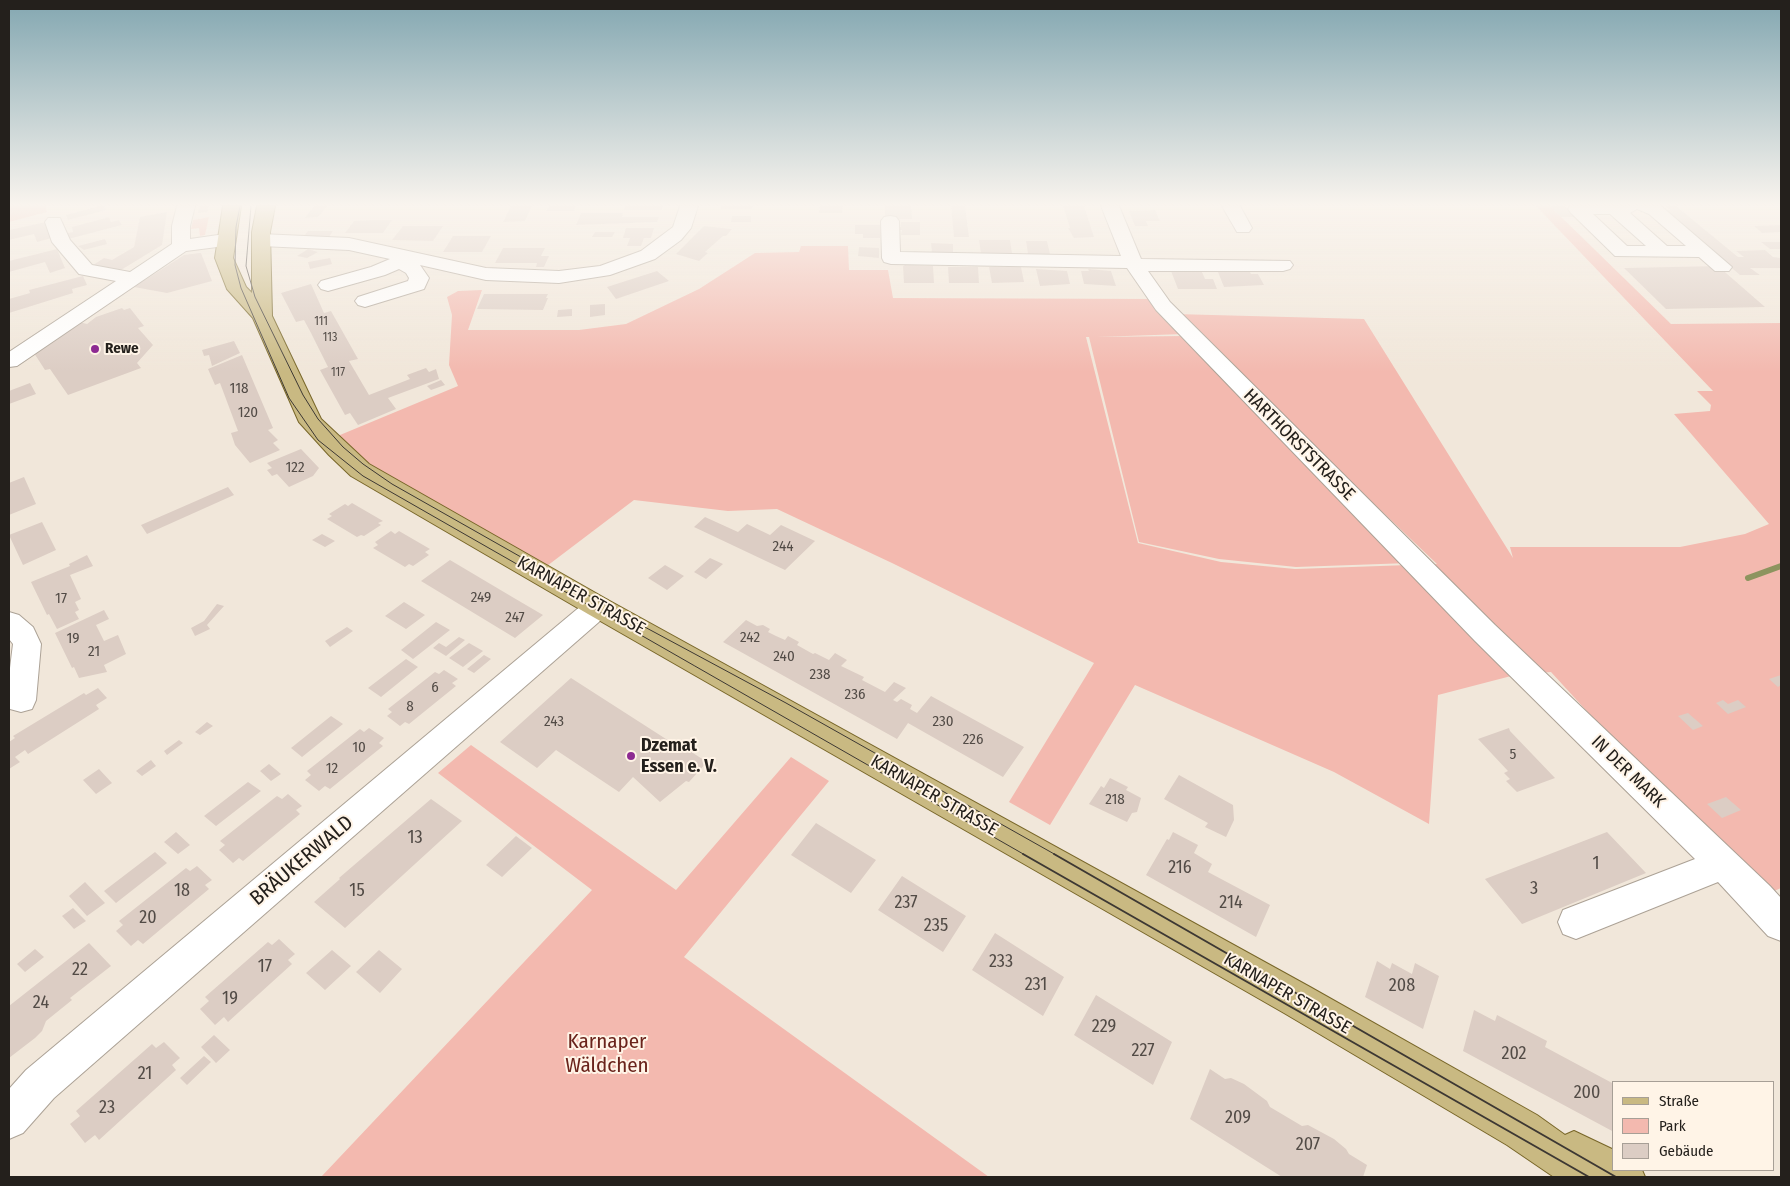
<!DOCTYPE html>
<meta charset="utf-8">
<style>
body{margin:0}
#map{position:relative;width:1790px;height:1186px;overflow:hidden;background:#f1e7da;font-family:"Fira Sans Condensed",sans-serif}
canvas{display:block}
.frame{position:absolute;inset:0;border:10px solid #24201c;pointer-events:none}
.legend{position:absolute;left:1612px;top:1081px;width:162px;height:90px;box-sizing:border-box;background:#fff4e7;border:1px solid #a79f96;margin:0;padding:6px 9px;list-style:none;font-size:15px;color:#24201c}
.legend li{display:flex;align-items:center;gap:10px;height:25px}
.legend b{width:25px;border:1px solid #a79f96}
</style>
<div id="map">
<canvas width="1790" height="1186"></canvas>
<div class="frame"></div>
<ul class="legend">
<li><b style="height:6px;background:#c9b982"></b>Straße</li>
<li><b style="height:14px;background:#f3b9af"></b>Park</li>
<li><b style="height:14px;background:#dccdc4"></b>Gebäude</li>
</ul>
</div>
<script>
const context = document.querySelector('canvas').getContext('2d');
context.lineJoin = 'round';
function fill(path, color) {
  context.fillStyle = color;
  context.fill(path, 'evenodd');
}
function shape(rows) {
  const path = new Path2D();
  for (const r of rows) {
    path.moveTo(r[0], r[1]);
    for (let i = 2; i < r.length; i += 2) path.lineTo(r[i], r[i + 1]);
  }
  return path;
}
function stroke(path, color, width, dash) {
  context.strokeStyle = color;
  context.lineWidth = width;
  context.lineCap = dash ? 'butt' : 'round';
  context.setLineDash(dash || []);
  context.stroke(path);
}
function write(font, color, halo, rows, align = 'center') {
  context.font = font + ' "Fira Sans Condensed",sans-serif';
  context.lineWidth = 4;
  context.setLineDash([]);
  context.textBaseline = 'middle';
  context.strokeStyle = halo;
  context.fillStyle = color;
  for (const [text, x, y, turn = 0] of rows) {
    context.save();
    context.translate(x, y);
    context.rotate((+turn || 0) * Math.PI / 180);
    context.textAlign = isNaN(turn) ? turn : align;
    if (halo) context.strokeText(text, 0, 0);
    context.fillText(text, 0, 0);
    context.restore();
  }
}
fill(shape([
 [9,206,45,206,47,212,9,222],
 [1536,206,1550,206,1671,324,1781,323,1781,888,1758,898,1551,672,1515,675,1438,695,1429,824,1334,772,1135,685,1050,825,1009,802,1094,663,892,563,777,509,728,511,634,500,539,572,328,440,458,386,449,365,452,315,447,297,458,291,482,290,468,330,579,330,626,324,699,289,755,253,799,252,801,246,848,246,849,270,888,270,893,298,1153,299,1184,334,1096,337,1184,336,1409,563,1296,567,1219,559,1139,542,1089,337,1086,337,1138,543,1221,562,1295,569,1437,564,1175,314,1364,319,1513,558,1510,547,1680,547,1745,534,1769,524,1674,414,1710,411,1711,405,1697,391,1713,391],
 [209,217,205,235,200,236,199,228,191,229,193,220],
 [471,745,676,890,791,757,829,781,684,957,989,1177,321,1177,592,890,438,773]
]), '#f3b9af');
stroke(shape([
 [1748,578,1781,566]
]), '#8d945f', 6);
fill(shape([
 [100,206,104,206,106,210,68,220,66,215],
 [200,206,209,206,207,212,198,213],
 [314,206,327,206,318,217,305,218],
 [511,206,532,206,525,221,503,222],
 [549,206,576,206,574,211,546,211],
 [625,206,663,206,662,210,624,210],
 [721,206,753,206,752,209,721,209],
 [820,206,843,206,842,213,819,213],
 [885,206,911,206,912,219,885,219],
 [951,206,965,206,969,237,954,237],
 [1063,206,1084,206,1094,237,1074,238,1068,228,1070,228],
 [1550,206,1564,206,1575,217,1561,217],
 [1666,206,1676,206,1738,257,1744,257,1736,251,1765,250,1773,257,1781,258,1781,268,1750,268,1760,275,1740,275,1663,210,1670,210],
 [1155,210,1160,221,1146,221,1148,226,1135,226,1129,211],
 [167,212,162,245,121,270,93,265,104,258,112,260,134,247,140,217],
 [581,213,623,213,622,217,659,217,657,222,576,225],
 [732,216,751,216,751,222,731,222],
 [109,217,111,222,119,220,122,225,68,239,63,234,73,232,72,227],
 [372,220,392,220,383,233,345,233,354,221],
 [46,222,52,238,37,242,34,234,9,240,9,230],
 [901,222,920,222,920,235,901,235,902,230,898,230,898,227,901,227],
 [855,225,880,225,880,238,863,238,863,234,855,234],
 [1781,225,1781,232,1762,233,1754,226],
 [403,226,443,226,433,241,392,240],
 [704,226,732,229,726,236,723,236,705,252,708,253,699,261,676,254],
 [626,228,654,228,651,238,644,238,641,246,627,246,630,238,623,238],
 [308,231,333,231,329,237,303,237],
 [595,232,615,232,612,237,592,237],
 [453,236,491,236,482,252,443,252],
 [105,239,107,244,84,250,78,246],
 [979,240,1010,240,1012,253,981,254],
 [1026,241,1047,241,1050,254,1028,254],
 [1761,242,1781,242,1781,249,1770,249],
 [931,243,953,244,953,254,932,253],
 [859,247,879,248,879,258,858,256],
 [503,248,545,248,541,256,549,256,544,267,536,267,537,263,495,263],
 [57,249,65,268,50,273,45,262,9,272,9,261],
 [308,249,318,252,307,258,297,256],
 [199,253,201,253,212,281,167,293,134,287,184,255],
 [330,258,332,264,310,269,308,262],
 [905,265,933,266,934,283,904,283,903,266],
 [1718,266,1765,307,1666,309,1624,268],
 [948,267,978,267,979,283,949,283],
 [989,267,1021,267,1024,282,992,283],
 [1036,269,1067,271,1070,284,1040,286],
 [1088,269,1111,271,1116,286,1084,284,1081,271,1089,271],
 [657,271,669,281,616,299,607,287],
 [1171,271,1202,272,1205,279,1213,279,1217,289,1178,289],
 [1218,272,1250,272,1251,274,1258,274,1264,285,1224,287],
 [83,276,87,285,72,289,73,293,9,313,9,299,30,293,29,290],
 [311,284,324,313,331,311,358,359,349,361,369,395,410,379,407,375,426,368,429,372,436,369,439,379,388,398,396,409,358,425,350,413,345,415,320,370,328,367,311,333,304,320,296,322,281,293],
 [484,294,548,294,546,298,548,298,543,310,477,309],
 [605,304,605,315,590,317,590,305],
 [122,308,124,310,130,308,144,326,138,328,153,345,137,363,141,368,68,395,50,369,45,370,34,353,79,322,87,324,96,317],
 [572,309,572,316,557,317,558,310],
 [234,341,240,353,212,366,209,355,204,356,202,350],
 [242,355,273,428,268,430,278,440,273,443,280,450,250,463,235,445,231,433,238,431,220,383,215,385,208,369],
 [441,380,445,385,431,390,427,386],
 [30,383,36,394,9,404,9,391],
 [301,449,319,468,313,476,289,487,277,474,272,476,267,470,272,468,267,463],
 [24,477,36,504,9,515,9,483],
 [228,487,234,495,147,534,141,525],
 [352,503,383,521,378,523,381,525,364,536,361,535,357,537,327,519,332,516,329,514,345,504,348,506],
 [705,517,738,532,747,524,770,535,781,525,815,541,785,570,694,527],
 [42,522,56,550,23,565,9,535],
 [391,531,395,534,399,531,430,549,425,552,429,555,413,566,409,564,405,567,373,548,378,545,375,542],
 [322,534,335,541,325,547,312,540],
 [87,555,93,566,70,575,81,599,75,602,79,610,75,612,79,619,57,629,49,614,47,615,31,582,70,566,69,564],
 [710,558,723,564,706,579,694,572],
 [450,560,514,598,543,615,515,638,421,581],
 [665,565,684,576,667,590,648,578],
 [404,602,425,615,406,629,385,616],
 [217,604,224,606,207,625,210,629,195,636,191,628,204,621],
 [104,610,109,619,96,625,104,641,118,635,126,654,104,665,107,672,79,678,74,667,72,668,55,633],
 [746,620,757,626,763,625,770,629,768,632,776,636,785,640,788,636,799,642,797,645,813,654,815,653,829,660,835,653,847,660,841,666,864,677,862,680,885,692,894,682,906,688,893,700,897,702,901,699,912,705,910,709,917,713,931,696,1024,747,1003,777,908,723,897,739,723,642],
 [436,622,450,630,413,659,401,650],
 [347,627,353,631,330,647,325,641],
 [459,637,465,640,446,656,433,648,439,643,446,647],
 [469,643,483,651,463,667,449,658],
 [484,655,491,659,474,673,467,669],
 [406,659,418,667,381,697,368,688],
 [444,670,458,679,452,683,456,686,409,724,405,722,400,726,387,716,392,712,388,709,435,672,439,674],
 [1781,675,1781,685,1778,687,1769,679],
 [571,678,680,748,682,746,707,762,689,782,686,781,660,802,633,777,619,792,556,750,537,768,500,742],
 [98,688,107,698,96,705,99,709,28,754,25,750,15,757,20,762,9,769,9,742,15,738,13,736,84,693,86,695],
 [1723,700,1728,704,1738,700,1746,707,1728,714,1716,703],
 [1688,713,1703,726,1693,730,1678,716],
 [331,716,343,724,302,757,291,748],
 [207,722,213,726,200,735,195,732],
 [369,728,384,738,379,743,383,746,357,767,330,789,325,786,319,791,305,780,311,775,307,771,360,729,364,732],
 [1509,728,1510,731,1555,778,1517,792,1506,781,1510,779,1504,773,1508,771,1478,739],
 [179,740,183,743,167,755,164,751],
 [151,760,156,766,142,776,136,771],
 [269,764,281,774,271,781,260,771],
 [99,769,112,783,96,794,83,780],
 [1179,775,1233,805,1234,820,1226,837,1205,827,1208,823,1164,799],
 [1110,778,1128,787,1126,790,1141,798,1137,812,1132,813,1127,822,1089,804,1101,786,1104,788],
 [248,782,261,791,216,826,204,816],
 [288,794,302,806,296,810,300,814,243,861,239,858,233,863,219,850,225,845,220,841,249,818,277,796,282,799],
 [1726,797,1741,810,1722,818,1707,804],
 [431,799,462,821,345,928,314,902,340,879,339,878],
 [816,823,876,860,851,893,791,855],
 [176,832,190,845,178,854,164,842],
 [1173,832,1198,845,1194,853,1212,864,1208,872,1270,905,1256,937,1146,875,1167,839,1169,840],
 [1607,832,1646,873,1522,924,1485,879],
 [516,836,532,848,502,877,486,865],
 [155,852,167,863,116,903,104,891],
 [197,866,212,880,205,885,209,889,143,944,138,940,131,946,116,931,123,925,119,921,186,868,190,871],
 [902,876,966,916,943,952,878,910],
 [85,882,105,903,87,916,69,896],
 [73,908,86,921,74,929,62,916],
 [995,933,1064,977,1043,1016,972,970],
 [279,939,295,954,288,960,292,964,228,1022,224,1017,215,1025,200,1009,209,1001,205,997,268,942,272,945],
 [89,943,111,966,70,998,72,1000,46,1021,42,1031,35,1038,9,1058,9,1006],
 [35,949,44,957,25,972,17,964],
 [332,950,351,966,325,990,306,973],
 [379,950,402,969,380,993,356,972],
 [1377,961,1390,969,1392,963,1412,974,1415,963,1439,976,1423,1029,1365,997],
 [1096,995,1172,1042,1153,1085,1074,1035],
 [1474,1010,1495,1021,1497,1015,1547,1041,1545,1047,1614,1084,1614,1132,1463,1051],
 [214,1035,230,1050,216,1063,201,1047],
 [164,1042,180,1058,172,1065,176,1070,99,1140,95,1135,85,1143,70,1124,80,1116,76,1111,152,1044,156,1048],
 [204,1056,211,1062,187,1085,180,1078],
 [1210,1069,1225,1079,1231,1078,1244,1084,1267,1101,1270,1107,1302,1126,1308,1125,1334,1139,1346,1149,1349,1154,1367,1165,1363,1177,1282,1177,1190,1119]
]), '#dccdc4');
const minor = shape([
 [177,206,195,206,190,226,190,239,225,234,232,236,234,240,232,244,225,246,186,251,17,366,9,367,9,352,116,281,79,274,52,242,45,222,48,218,60,218,70,240,92,265,130,272,172,244,172,226,177,206],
 [680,206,698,206,691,228,681,240,655,259,610,275,559,283,486,280,420,265,429,278,424,289,365,307,358,305,355,301,358,297,408,281,409,278,406,273,399,269,385,275,328,291,321,289,318,285,321,281,371,267,390,259,349,250,261,246,254,244,252,240,254,236,261,234,349,238,486,268,559,271,600,266,641,251,673,227,680,206],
 [1101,206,1119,206,1141,259,1290,261,1293,265,1290,269,1283,271,1148,271,1170,302,1495,625,1770,886,1781,898,1781,941,1768,936,1718,882,1576,939,1563,934,1558,922,1563,910,1695,859,1475,641,1156,310,1127,268,891,264,884,262,882,258,881,221,884,217,890,216,896,217,899,221,900,252,1121,256,1101,206],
 [1222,206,1240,206,1252,228,1249,232,1237,232,1222,206],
 [1570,206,1661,206,1732,267,1729,271,1715,271,1699,257,1615,256,1571,213,1568,209,1570,206],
 [1637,209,1649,214,1686,246,1667,246,1630,213,1637,209],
 [1593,214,1610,214,1646,246,1627,246,1593,214],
 [598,597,608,600,612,607,608,614,54,1098,23,1133,9,1139,9,1089,26,1070,588,600,598,597],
 [9,612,19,615,33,627,41,644,36,700,32,709,21,712,10,709,9,706,9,676,13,644,9,639,9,612]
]);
const major = shape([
 [223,206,241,206,233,258,246,287,252,293,252,232,257,206,275,206,270,232,272,316,321,419,369,464,608,600,1310,987,1537,1115,1565,1135,1574,1131,1614,1150,1614,1170,1642,1170,1645,1177,1554,1177,1507,1145,1284,1013,588,614,351,476,329,455,299,422,253,318,227,289,215,258,223,206]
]);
stroke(minor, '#aca296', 2);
stroke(major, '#786628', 2);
fill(minor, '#fff');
fill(major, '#c9b982');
stroke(shape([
 [240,206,236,227,235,265,241,288,289,398,318,440,363,476,1025,855],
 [251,206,246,266,255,297,303,395,318,419,343,447,363,464,392,484,641,625,786,703,1056,855]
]), '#3d3833', 1);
stroke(shape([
 [1023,854,1589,1177],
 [1054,854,1616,1177]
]), '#3d3833', 2);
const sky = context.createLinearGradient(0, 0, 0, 372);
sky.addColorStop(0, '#83a7b1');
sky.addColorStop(0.55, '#f9f4ee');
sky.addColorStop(1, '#f9f4ee00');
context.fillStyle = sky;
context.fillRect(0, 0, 1790, 372);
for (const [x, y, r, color] of [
 [95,349,5,"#8d2a92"],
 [631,756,5,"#8d2a92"]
]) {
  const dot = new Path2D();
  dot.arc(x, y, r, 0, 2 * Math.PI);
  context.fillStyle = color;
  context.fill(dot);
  stroke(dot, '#fff4e7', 2);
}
write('12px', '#524b46', null, [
 ["111",321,322],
 ["113",330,338],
 ["117",338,373]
]);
write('bold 15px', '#24201c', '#fff4e7', [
 ["Rewe",105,349]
], 'left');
write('15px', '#524b46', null, [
 ["118",239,389],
 ["120",248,413],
 ["122",295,468],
 ["244",783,547],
 ["249",481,598],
 ["17",61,599],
 ["247",515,618],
 ["242",750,638],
 ["19",73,639],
 ["21",94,652],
 ["240",784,657],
 ["238",820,675],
 ["6",435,688],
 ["236",855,695],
 ["8",410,707],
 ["243",554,722],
 ["230",943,722],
 ["226",973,740],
 ["10",359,748],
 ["5",1513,755],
 ["12",332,769],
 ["218",1115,800]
]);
write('18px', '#24201c', '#fff4e7', [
 ["HARTHORSTSTRASSE",1299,445,45],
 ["KARNAPER STRASSE",581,596,29],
 ["IN DER MARK",1628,772,44],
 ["KARNAPER STRASSE",934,796,30],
 ["KARNAPER STRASSE",1287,994,30]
]);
write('bold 18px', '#24201c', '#fff4e7', [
 ["Dzemat",641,746],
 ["Essen e. V.",641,767]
], 'left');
write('18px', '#524b46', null, [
 ["13",415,838],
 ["1",1596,864],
 ["216",1180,868],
 ["3",1534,889],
 ["18",182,891],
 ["15",357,891],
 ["237",906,903],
 ["214",1231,903],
 ["20",148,918],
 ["235",936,926],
 ["233",1001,962],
 ["17",265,967],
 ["22",80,970],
 ["231",1036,985],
 ["208",1402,986],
 ["19",230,999],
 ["24",41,1003],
 ["229",1104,1027],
 ["227",1143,1051],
 ["202",1514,1054],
 ["21",145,1074],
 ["200",1587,1093],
 ["23",107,1108],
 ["209",1238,1118],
 ["207",1308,1145]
]);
write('21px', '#24201c', '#fff4e7', [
 ["BRÄUKERWALD",302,861,-40]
]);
write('21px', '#6a231b', '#fff4e7', [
 ["Karnaper",607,1042],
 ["Wäldchen",607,1066]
]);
</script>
